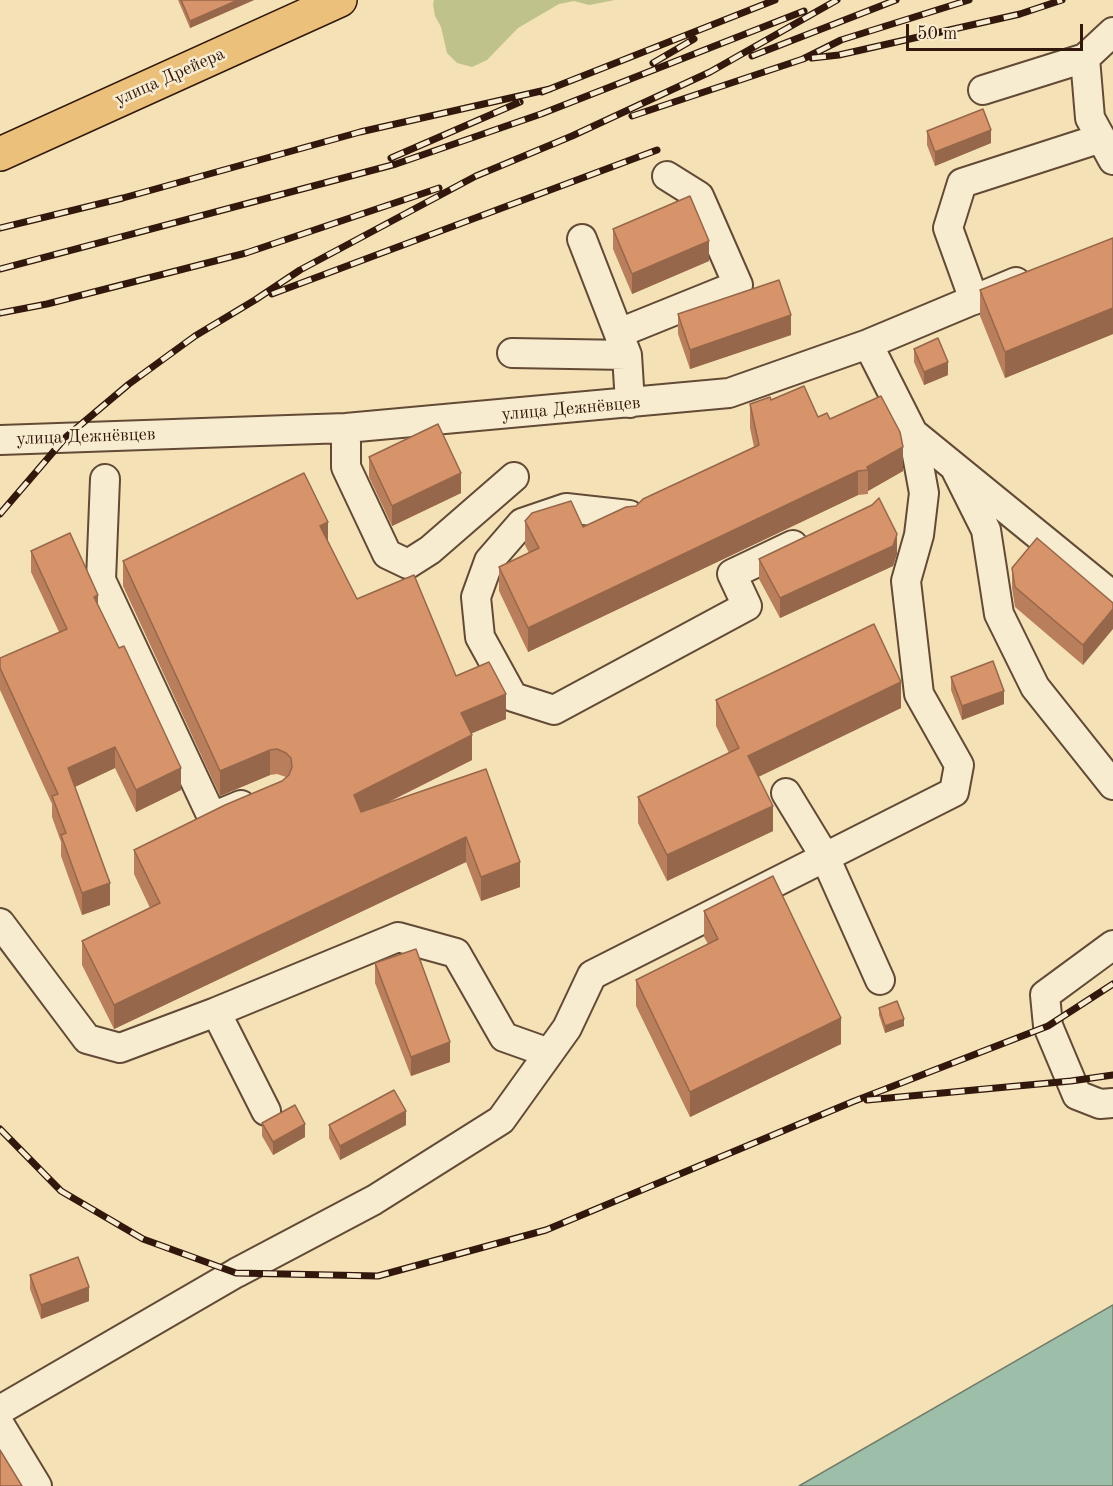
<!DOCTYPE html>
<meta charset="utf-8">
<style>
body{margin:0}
#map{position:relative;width:1113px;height:1486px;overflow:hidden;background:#f4e1b6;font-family:"Old Standard TT",serif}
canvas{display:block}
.scale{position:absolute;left:906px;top:24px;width:177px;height:27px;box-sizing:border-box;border:3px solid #32180c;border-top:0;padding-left:8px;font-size:18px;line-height:21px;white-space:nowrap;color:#32180c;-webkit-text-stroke:4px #f8ecd0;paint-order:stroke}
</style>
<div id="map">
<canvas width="1113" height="1486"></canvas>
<div class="scale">50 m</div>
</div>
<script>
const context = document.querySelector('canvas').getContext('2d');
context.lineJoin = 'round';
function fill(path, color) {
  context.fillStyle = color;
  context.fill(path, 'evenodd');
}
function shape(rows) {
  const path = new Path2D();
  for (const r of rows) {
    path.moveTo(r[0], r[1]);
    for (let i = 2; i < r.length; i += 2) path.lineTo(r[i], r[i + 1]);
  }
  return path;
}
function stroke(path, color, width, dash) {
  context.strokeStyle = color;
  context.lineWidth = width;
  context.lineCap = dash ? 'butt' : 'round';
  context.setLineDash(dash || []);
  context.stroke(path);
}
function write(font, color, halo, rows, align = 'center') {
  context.font = font + ' "Old Standard TT",serif';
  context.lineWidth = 5;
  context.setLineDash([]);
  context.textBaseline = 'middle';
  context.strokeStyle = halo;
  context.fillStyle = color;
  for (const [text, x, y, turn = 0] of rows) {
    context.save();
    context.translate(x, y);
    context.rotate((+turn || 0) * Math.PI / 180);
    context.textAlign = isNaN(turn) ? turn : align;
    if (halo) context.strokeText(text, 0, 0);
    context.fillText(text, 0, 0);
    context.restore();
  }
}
fill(shape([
 [434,0,615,0,589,5,574,1,559,4,518,28,487,60,472,67,457,63,447,53,441,27,435,16,433,4]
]), '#bfc28b');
const water = shape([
 [1113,1305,1113,1486,799,1486,1113,1305]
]);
fill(water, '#9dbea8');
stroke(water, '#727c6a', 1.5);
const minor = shape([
 [1085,58,1090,118,1113,160],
 [983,90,1085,58,1113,32],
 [582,239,627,355,630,403],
 [974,300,948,228,962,183,1092,141,1100,136],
 [619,333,738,285,699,196,667,176],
 [868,344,913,433,1113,596],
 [512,353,627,355],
 [346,428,346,467,387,554,408,564,430,550,514,477],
 [0,440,346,428,729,393,868,344,1016,282],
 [955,468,986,530,999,614,1035,687,1113,785],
 [105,479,101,580,212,817,241,805],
 [629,515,566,508,522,523,489,561,476,597,480,637,513,697,554,710,747,606,732,574,793,545],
 [786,793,825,857,880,980],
 [0,923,87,1039,120,1048,216,1012],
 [1113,945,1045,995,1048,1026,1077,1095,1100,1104,1113,1103],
 [266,1111,216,1012,398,937,456,953,504,1037,549,1053],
 [0,1410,236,1273,374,1200,501,1120,567,1028,592,975,954,792,959,765,919,694,906,581,919,535,924,493,913,433],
 [0,1425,37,1486]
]);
const major = shape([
 [0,154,340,0]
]);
stroke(minor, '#624a36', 32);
stroke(major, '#32180c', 36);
stroke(minor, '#f8ecd0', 28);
stroke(major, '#eac07b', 33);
const rail = shape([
 [752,56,896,0],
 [812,58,839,55,1020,14,1062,0],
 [653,63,694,39],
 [542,92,775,0],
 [632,116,803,59,841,40,969,0],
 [391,158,520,102],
 [0,228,123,198,360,132,550,89],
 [0,269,396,164,541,114,804,11],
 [272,294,657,150],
 [0,313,47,304,246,253,439,188],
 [0,514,66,437,129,384,195,336,255,300,300,270,476,176,572,136,710,72,837,0],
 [867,1100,1071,1081,1113,1075],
 [0,1129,61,1191,143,1239,236,1273,378,1276,546,1230,852,1102,1048,1026,1113,984]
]);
stroke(rail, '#32180c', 7);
stroke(rail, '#f8ecd0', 4.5, [14]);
fill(shape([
 [178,0,254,0,190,28],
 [927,131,991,143,935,166,927,145],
 [613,229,709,261,632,294,613,249],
 [1113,238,1113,334,1005,378,980,316,980,290],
 [678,314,791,335,690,369,678,334],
 [914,349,948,375,924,385,914,362],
 [771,400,818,417,830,419,903,471,868,491,868,494,858,495,528,652,499,591,499,567,529,553,525,545,525,521,583,527,636,506,754,447,750,428,750,404],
 [369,457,461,493,392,526,369,477],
 [328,541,357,599,456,676,506,719,471,733,472,760,385,804,486,769,520,887,481,901,466,862,114,1029,82,965,82,941,150,908,134,874,134,850,282,781,286,777,277,774,270,775,220,796,123,586,123,561],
 [31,551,98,605,181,790,136,812,115,768,75,787,110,905,82,915,61,856,61,842,52,817,52,804,0,690,0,658,59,632,31,572],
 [897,554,893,566,780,618,759,579,759,559],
 [1012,568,1113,603,1083,665,1015,607,1012,588],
 [951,677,1004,704,962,720,951,690],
 [716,700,901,708,758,776,773,831,667,881,638,823,638,797,729,753,716,726],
 [704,911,841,1044,690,1117,636,1006,636,980,708,944,704,937],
 [375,963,450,1062,411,1076,375,983],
 [879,1008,904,1026,885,1033,879,1015],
 [262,1123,305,1137,273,1155,262,1136],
 [329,1125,406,1125,340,1160,329,1138],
 [30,1275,89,1301,41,1319,30,1289]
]), '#b97e5b');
fill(shape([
 [238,0,254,0,190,28,190,21],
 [991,130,991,143,935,166,935,152],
 [709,241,709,261,632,294,632,274],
 [1113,308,1113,334,1005,378,1005,352],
 [791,315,791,335,690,369,690,350],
 [948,362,948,375,924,385,924,372],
 [903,447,903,471,868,491,868,470,867,467],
 [858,471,858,495,528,652,528,628],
 [461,473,461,493,392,526,392,506],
 [328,522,328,546,320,526],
 [897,534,897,554,893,566,780,618,780,598],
 [98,595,98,617,94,597],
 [1113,609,1113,629,1083,665,1083,645],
 [901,682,901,708,748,782,748,756],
 [1004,691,1004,704,962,720,962,706],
 [506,694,506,719,461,738,461,713],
 [472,735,472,760,354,819,354,795],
 [115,747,115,768,68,790,68,768],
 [270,750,270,775,220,796,220,771],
 [181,768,181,790,136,812,136,790],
 [773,806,773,831,667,881,667,855],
 [466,837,466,862,114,1029,114,1005],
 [520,862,520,887,481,901,481,877],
 [110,883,110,905,82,915,82,893],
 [841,1018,841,1044,690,1117,690,1092],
 [904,1019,904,1026,885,1033,885,1026],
 [450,1042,450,1062,411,1076,411,1057],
 [406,1111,406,1125,340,1160,340,1146],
 [305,1124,305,1137,273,1155,273,1142],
 [89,1287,89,1301,41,1319,41,1305]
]), '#96674a');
const building = shape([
 [181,0,238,0,190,21,181,0],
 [983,109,991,130,935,152,927,131,983,109],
 [690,196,709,241,632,274,613,229,690,196],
 [1113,238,1113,308,1005,352,980,290,1113,238],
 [779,280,791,315,690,350,678,314,779,280],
 [938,338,948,362,924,372,914,349,938,338],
 [804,386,818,417,827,413,830,419,881,396,900,432,903,447,867,467,868,470,858,471,528,628,499,567,539,548,525,521,532,513,571,501,583,527,626,507,636,506,643,499,759,445,750,404,770,397,771,400,804,386],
 [438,424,461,473,392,506,369,457,438,424],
 [304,473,328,522,320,526,357,599,414,575,456,676,489,662,506,694,461,713,472,735,354,795,361,812,486,769,520,862,481,877,466,837,114,1005,82,941,160,903,134,850,225,805,282,781,289,775,292,767,291,758,286,753,277,749,270,750,220,771,123,561,304,473],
 [879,498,897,534,893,546,780,598,759,559,872,505,879,498],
 [70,533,98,595,94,597,119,648,124,646,181,768,136,790,115,747,68,768,110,883,82,893,61,835,66,833,52,796,58,794,0,668,0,658,67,629,31,551,70,533],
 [1037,538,1113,603,1113,609,1083,645,1015,587,1012,568,1037,538],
 [874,624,901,682,748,756,773,806,667,855,638,797,739,748,716,700,874,624],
 [993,661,1004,691,962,706,951,677,993,661],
 [773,876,841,1018,690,1092,636,980,718,939,704,911,773,876],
 [416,949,450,1042,411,1057,375,963,416,949],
 [897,1001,904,1019,885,1026,879,1008,897,1001],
 [394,1090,406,1111,340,1146,329,1125,394,1090],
 [295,1105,305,1124,273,1142,262,1123,295,1105],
 [78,1257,89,1287,41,1305,30,1275,78,1257],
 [0,1450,22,1486,0,1486,0,1450]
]);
fill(building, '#d7936a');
stroke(building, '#96674a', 1.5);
write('18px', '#32180c', '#f8ecd0', [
 ["улица Дрейера",170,77,-24],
 ["улица Дежнёвцев",571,409,-5],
 ["улица Дежнёвцев",86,437,-2]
]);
</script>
